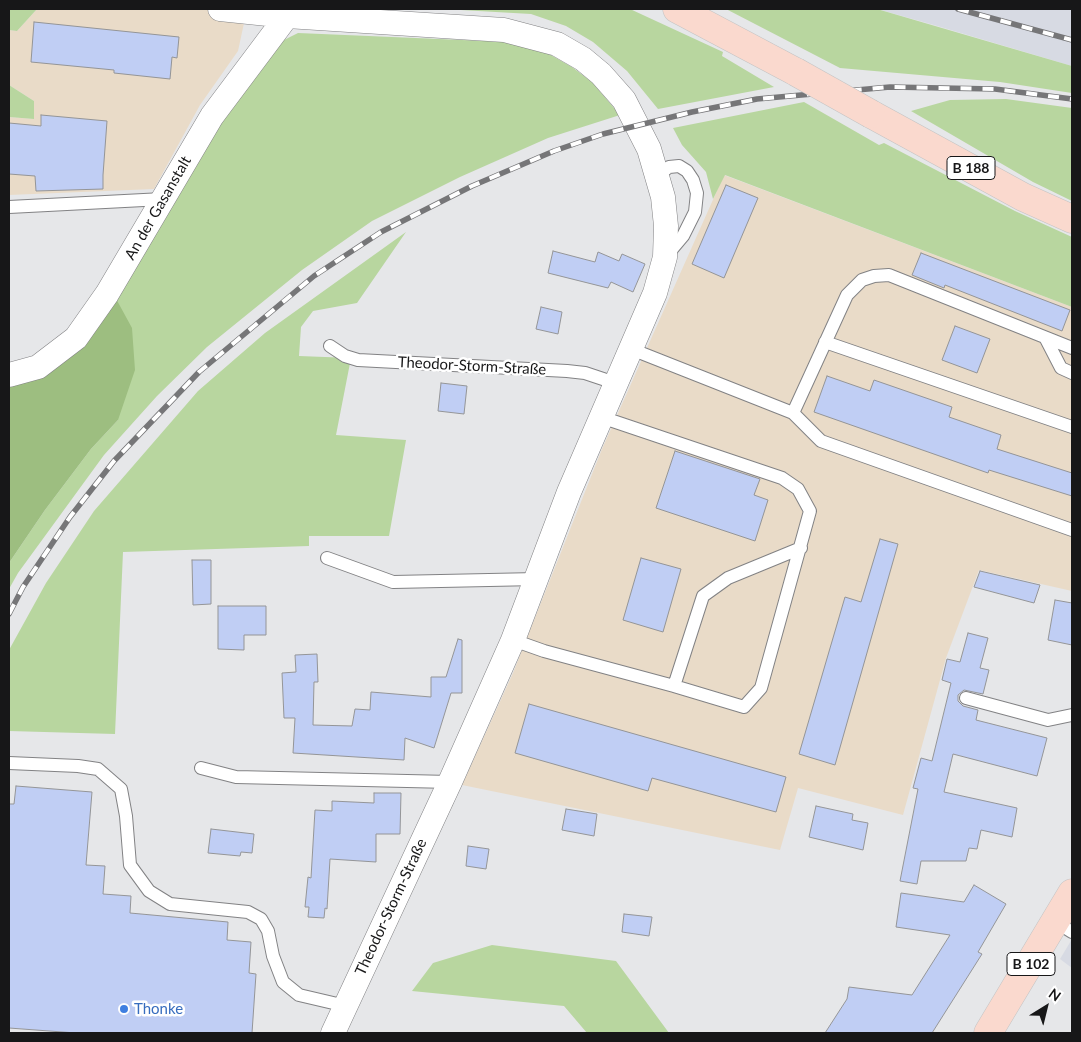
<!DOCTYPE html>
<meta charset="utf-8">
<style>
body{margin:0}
#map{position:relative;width:1081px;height:1042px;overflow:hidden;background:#e6e7e9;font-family:Lato,sans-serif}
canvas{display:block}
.frame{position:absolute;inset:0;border:10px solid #171718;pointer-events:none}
.north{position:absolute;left:1021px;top:982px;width:50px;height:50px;-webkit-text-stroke:4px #fff;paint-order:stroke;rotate:36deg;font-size:14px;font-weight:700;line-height:20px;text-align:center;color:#171718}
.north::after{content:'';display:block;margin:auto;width:18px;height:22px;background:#171718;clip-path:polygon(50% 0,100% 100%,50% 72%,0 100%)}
</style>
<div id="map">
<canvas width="1081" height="1042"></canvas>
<div class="frame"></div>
<div class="north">N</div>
</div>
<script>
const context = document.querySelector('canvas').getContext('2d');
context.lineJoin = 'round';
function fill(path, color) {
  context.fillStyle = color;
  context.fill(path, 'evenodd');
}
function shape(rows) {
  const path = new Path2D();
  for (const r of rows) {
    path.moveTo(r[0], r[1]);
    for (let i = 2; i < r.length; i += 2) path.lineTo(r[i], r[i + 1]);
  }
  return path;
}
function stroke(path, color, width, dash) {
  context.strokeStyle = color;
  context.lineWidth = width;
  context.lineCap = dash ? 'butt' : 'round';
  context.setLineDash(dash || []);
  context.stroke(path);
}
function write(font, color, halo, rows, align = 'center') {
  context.font = font + ' Lato,sans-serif';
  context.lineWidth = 5;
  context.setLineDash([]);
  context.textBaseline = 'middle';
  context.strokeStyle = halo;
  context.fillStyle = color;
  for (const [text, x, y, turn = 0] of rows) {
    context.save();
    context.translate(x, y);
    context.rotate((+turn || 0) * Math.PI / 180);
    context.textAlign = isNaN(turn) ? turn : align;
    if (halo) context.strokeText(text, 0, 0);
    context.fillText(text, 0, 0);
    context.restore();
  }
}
fill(shape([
 [877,9,1072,9,1072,66,934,25],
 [1072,939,1072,968,1060,959]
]), '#d7dae3');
fill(shape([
 [37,9,247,9,238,51,200,105,154,189,9,195,9,117,34,119,34,101,9,85,9,30,17,31],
 [724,175,1072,307,1072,591,979,570,946,658,903,815,798,788,780,850,462,785,513,673,602,449]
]), '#e9dbc8');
fill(shape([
 [9,9,37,9,17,31,9,30],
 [443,9,630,9,723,52,722,56,774,87,658,109,627,71,593,42,566,26,531,14],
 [726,9,877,9,1072,66,1072,93,1000,82,840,68],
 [298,33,509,42,549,54,572,67,592,82,620,115,548,138,460,177,372,221,302,270,207,347,157,396,104,455,18,573,9,589,9,563,45,510,91,449,118,420,114,295,219,120,274,45],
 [9,85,34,101,34,119,9,117],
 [1006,99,1072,108,1072,201,1033,182,911,111,950,100],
 [804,102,879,145,884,143,1015,211,1072,237,1072,307,725,175,713,199,706,172,682,145,673,128],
 [406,232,357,303,313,311,301,327,299,356,351,358,336,435,406,440,389,536,309,536,309,546,123,552,115,734,9,731,9,650,46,583,94,511,198,391,265,333],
 [492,945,616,961,669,1033,587,1033,564,1006,412,991,433,963]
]), '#b8d69f');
fill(shape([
 [114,295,132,328,135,370,118,420,91,449,45,510,9,563,9,383]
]), '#9dbe80');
const building = shape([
 [34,22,179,37,177,58,172,57,170,79,114,73,114,70,31,62,34,22],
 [41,115,107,121,103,175,103,189,36,191,35,176,9,174,9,123,41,126,41,115],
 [726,185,758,198,724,278,692,264,726,185],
 [553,251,595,262,598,252,619,261,622,254,645,264,633,292,611,282,608,288,548,273,553,251],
 [921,253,1070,310,1062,331,945,285,944,288,912,275,921,253],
 [541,307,562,312,558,334,536,329,541,307],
 [955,326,990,339,977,373,942,360,955,326],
 [827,376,870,391,874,380,952,407,949,417,1001,435,997,449,1072,473,1072,496,989,470,988,473,814,412,827,376],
 [441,383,467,386,464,414,438,411,441,383],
 [675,451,760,479,754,495,768,500,755,541,656,508,675,451],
 [880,539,898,544,835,765,799,754,845,597,861,602,880,539],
 [641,558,681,569,663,632,623,620,641,558],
 [192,560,211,560,211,604,193,605,192,560],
 [980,571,1040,585,1034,603,974,587,980,571],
 [1055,600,1072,603,1072,645,1048,640,1055,600],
 [218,606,266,606,266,635,244,635,244,650,218,649,218,606],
 [968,633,988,638,980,668,989,670,983,694,964,690,958,695,958,701,963,706,978,710,976,720,1047,738,1037,776,953,754,944,792,1017,808,1012,837,981,830,977,849,969,848,966,861,921,861,917,884,900,881,918,789,913,788,921,758,932,761,951,683,942,680,947,659,960,662,968,633],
 [458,639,462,640,462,693,451,693,434,748,405,738,404,760,293,753,295,718,284,718,282,673,296,672,295,655,317,654,318,682,314,682,313,725,352,726,355,709,370,710,371,692,431,697,431,677,446,677,458,639],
 [529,704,786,777,776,812,652,778,648,791,515,753,529,704],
 [16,786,92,792,86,865,105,866,103,894,131,896,130,913,228,922,227,940,251,942,249,973,256,974,252,1033,76,1033,9,1028,9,804,14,804,16,786],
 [374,793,401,793,400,834,376,834,376,862,330,859,327,909,325,908,324,918,308,917,309,907,305,907,308,877,311,878,315,810,332,811,332,801,374,803,374,793],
 [816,806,853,814,852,820,868,823,863,850,809,837,816,806],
 [566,809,597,814,594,836,562,830,566,809],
 [211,829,254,834,252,853,241,852,240,856,208,853,211,829],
 [468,846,489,849,486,869,466,866,468,846],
 [974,885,1006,904,978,952,982,954,932,1033,825,1033,847,999,849,987,912,995,950,935,896,927,901,893,964,902,974,885],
 [624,914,652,917,649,936,622,932,624,914]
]);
fill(building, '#c0cef4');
stroke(building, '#949597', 1);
const service = shape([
 [657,176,669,167,679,166,687,171,693,180,697,193,695,212,683,236,667,255],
 [9,207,163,199],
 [1046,339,1061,368,1072,373],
 [825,342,1072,427],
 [330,346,345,356,358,360,567,371,585,373,615,383],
 [631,349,793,413,821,441,1072,530],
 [793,413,847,295,862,280,874,276,889,275,1072,348],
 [327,558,393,582,537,579],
 [513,640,544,651,674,686,744,707,761,688,810,511,798,489,782,478,601,417],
 [674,686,703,596,728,578,801,548],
 [966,698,1048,720,1072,715],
 [9,763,78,766,98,769,121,789,126,816,130,865,149,891,170,904,248,912,261,919,268,931,273,956,283,982,299,995,346,1006],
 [201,768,236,777,450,782],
 [1056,922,1072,932]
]);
const minor = shape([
 [220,9,287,16,504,30,557,44,583,59,601,74,624,100,649,149,663,197,666,226,665,257,655,293,569,492,513,640,450,782,333,1033],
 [9,375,38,367,76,338,107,294,212,116,287,16]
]);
const primary = shape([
 [677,9,796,72],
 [871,114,1023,197,1072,219],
 [988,1033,1072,893]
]);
stroke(service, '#828284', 14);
stroke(minor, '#828284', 25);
stroke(primary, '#c3c3c3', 29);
stroke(service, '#fff', 12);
stroke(minor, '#fff', 24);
stroke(primary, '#fad9ce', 28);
const rail = shape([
 [958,9,1072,40],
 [9,614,23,587,70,517,114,461,199,372,314,276,381,232,472,186,554,151,603,134,692,112,757,99,890,87,995,89,1072,99]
]);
stroke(rail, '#767678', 5.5);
stroke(rail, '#fff', 4, [11]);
const primaryBridge = shape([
 [796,72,871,114]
]);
stroke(primaryBridge, '#c3c3c3', 29, []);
stroke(primaryBridge, '#fad9ce', 28);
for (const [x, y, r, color] of [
 [124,1009,5,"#3f7fe0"]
]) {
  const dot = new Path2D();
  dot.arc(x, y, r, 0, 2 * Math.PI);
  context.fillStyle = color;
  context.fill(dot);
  stroke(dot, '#fff', 2);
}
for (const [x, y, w] of [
 [971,168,48],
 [1031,964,48]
]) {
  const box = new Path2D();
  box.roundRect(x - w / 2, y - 11.5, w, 23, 4);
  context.fillStyle = '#fff';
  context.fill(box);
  stroke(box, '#171718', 1);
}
write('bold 14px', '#171718', null, [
 ["B 188",971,168],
 ["B 102",1031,964]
]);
write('15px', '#171718', '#fff', [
 ["An der Gasanstalt",158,208,-60],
 ["Theodor-Storm-Straße",472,366,3],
 ["Theodor-Storm-Straße",391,907,-65]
]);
write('15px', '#366cbe', '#fff', [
 ["Thonke",134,1009]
], 'left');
</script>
